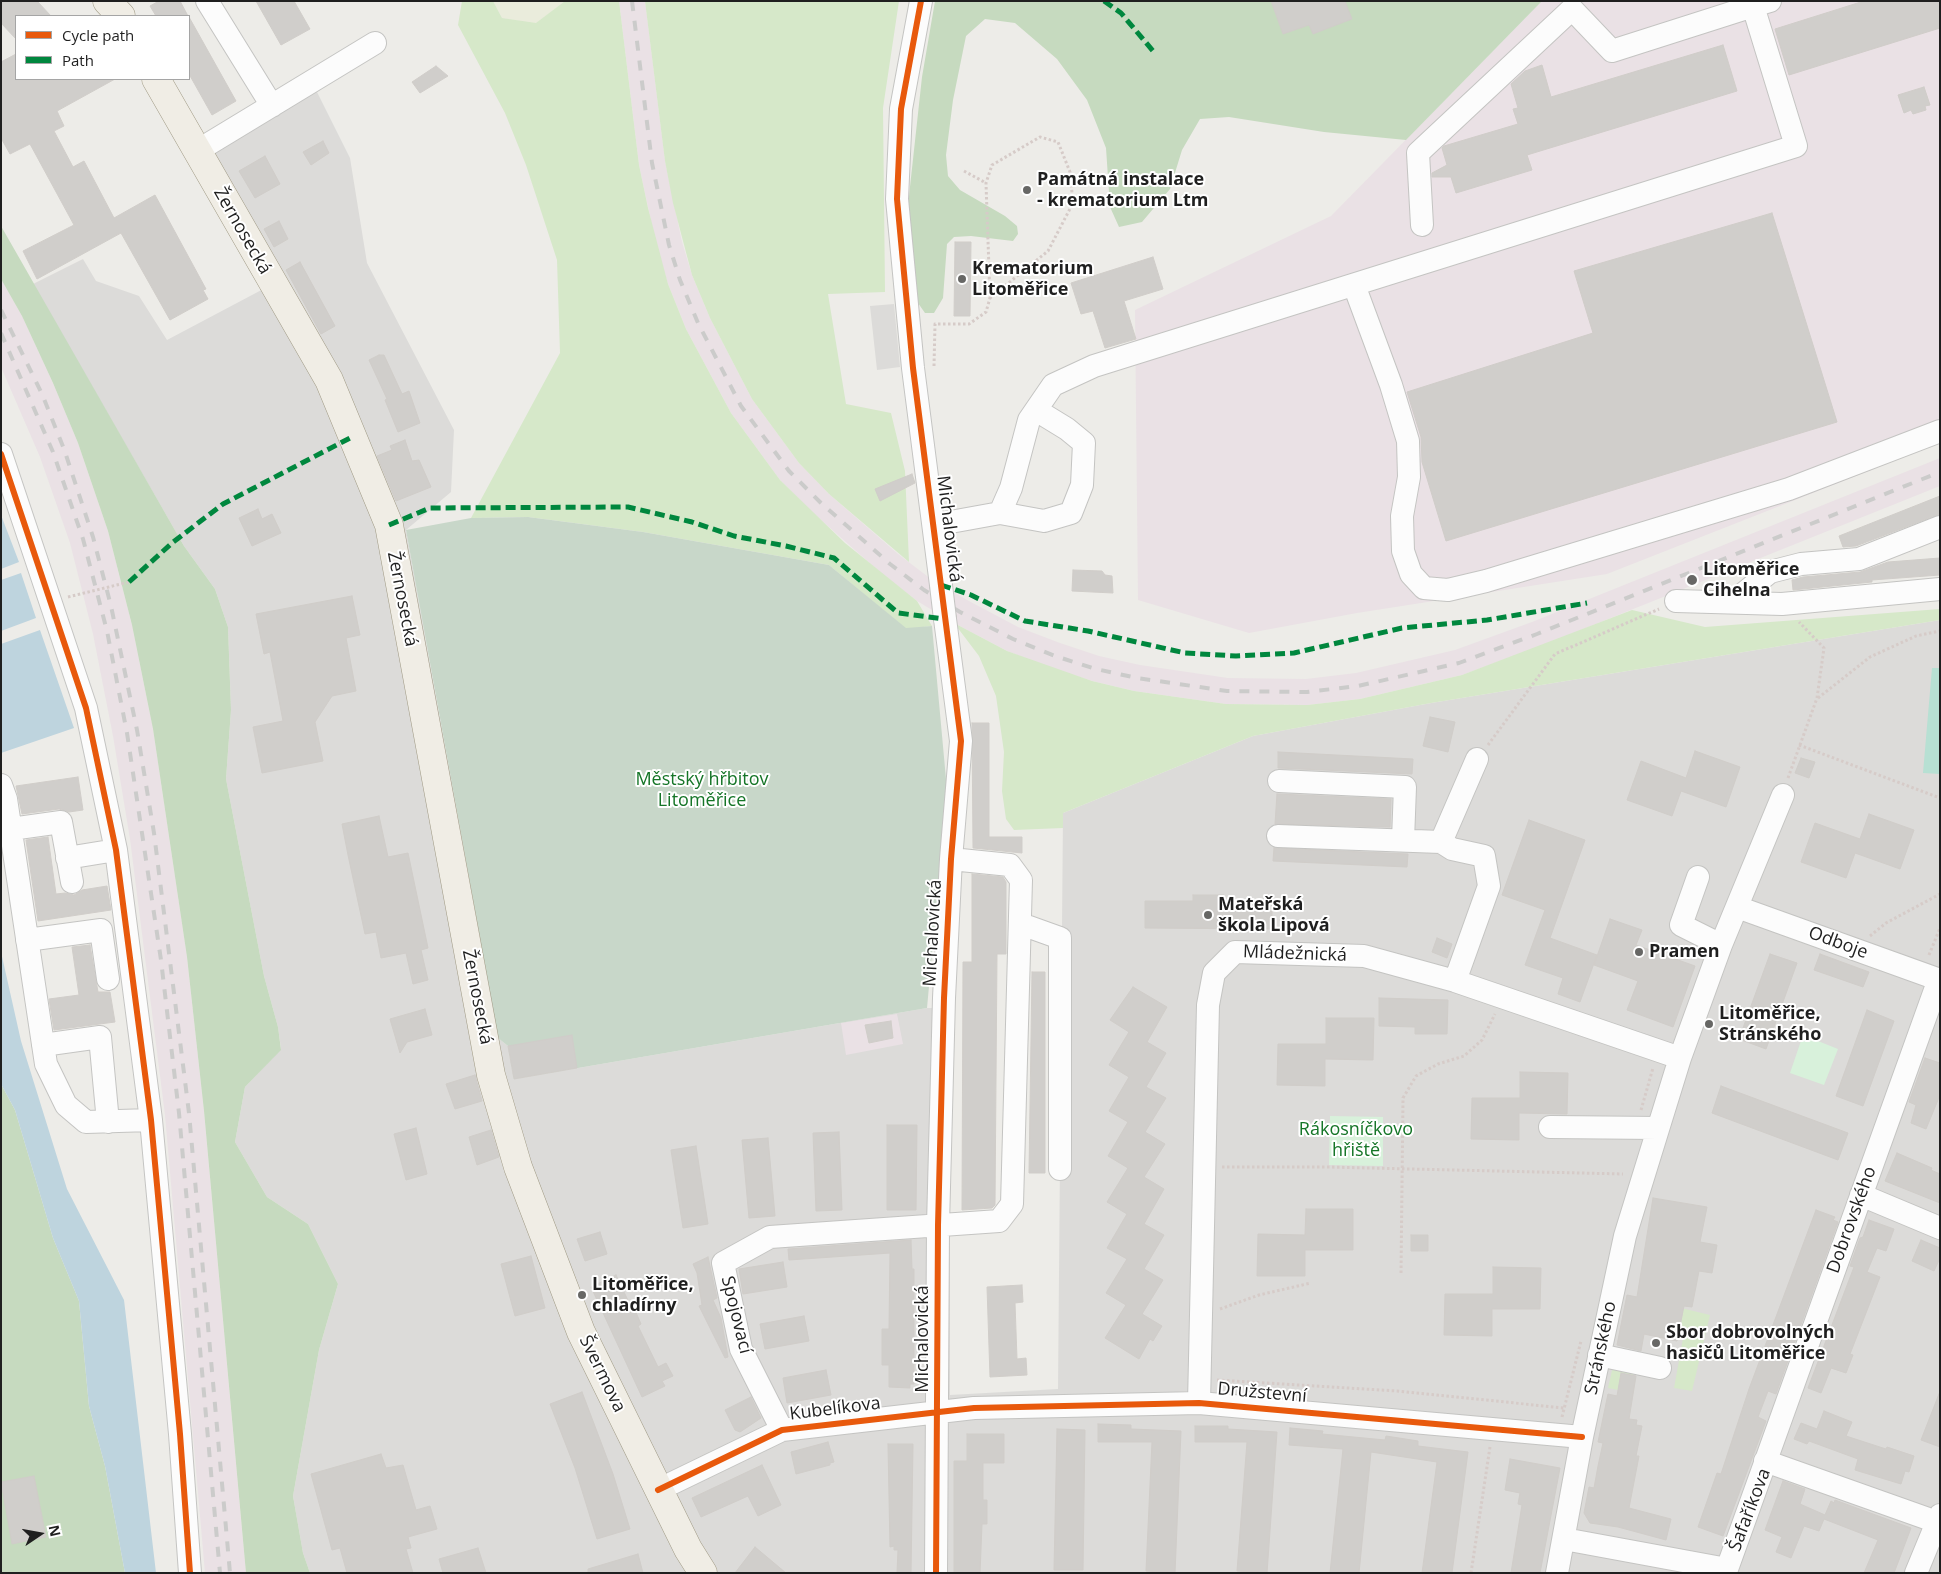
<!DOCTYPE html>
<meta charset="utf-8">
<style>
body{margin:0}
#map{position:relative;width:1941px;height:1574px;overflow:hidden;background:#edece8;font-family:"Open Sans",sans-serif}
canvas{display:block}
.frame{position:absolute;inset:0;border:2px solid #1f1f1f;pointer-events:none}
.legend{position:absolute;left:15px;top:15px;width:175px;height:65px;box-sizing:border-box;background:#fff;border:1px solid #a5a5a5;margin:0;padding:6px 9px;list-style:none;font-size:15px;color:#1f1f1f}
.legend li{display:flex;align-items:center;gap:10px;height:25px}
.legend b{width:25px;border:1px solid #a5a5a5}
.north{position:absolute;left:15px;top:1509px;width:50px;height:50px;-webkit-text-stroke:4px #fff;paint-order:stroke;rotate:78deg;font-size:14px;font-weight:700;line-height:20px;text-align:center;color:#1f1f1f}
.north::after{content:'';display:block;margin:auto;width:18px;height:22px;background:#1f1f1f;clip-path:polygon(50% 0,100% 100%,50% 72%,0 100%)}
</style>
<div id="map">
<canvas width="1941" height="1574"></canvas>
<div class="frame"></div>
<ul class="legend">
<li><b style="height:6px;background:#e8590c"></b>Cycle path</li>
<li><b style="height:6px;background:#00873e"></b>Path</li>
</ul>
<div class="north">N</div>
</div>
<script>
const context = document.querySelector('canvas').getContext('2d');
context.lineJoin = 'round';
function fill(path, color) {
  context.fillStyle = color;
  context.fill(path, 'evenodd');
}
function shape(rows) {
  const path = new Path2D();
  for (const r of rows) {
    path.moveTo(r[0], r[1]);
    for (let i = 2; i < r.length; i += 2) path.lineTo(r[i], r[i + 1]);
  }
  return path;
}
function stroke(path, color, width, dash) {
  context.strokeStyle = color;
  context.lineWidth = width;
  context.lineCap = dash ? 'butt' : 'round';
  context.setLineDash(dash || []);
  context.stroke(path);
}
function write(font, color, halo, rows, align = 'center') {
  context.font = font + ' "Open Sans",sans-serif';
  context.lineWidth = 4;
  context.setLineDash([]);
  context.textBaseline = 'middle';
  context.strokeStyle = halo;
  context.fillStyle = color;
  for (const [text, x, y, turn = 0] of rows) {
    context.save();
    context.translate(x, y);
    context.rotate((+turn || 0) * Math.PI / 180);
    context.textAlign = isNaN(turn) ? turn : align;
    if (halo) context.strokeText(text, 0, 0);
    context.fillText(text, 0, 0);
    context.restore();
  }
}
fill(shape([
 [315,88,350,158,367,263,454,430,451,492,406,530,498,1038,508,1046,514,1079,927,1008,950,1008,950,1395,1058,1389,1063,813,1253,736,1431,703,1940,620,1940,1573,310,1573,303,1553,293,1496,319,1350,338,1284,308,1224,267,1197,235,1142,245,1087,281,1049,278,1027,264,976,226,779,231,710,228,627,215,589,184,546,33,284,83,259,96,281,139,296,167,340,286,277,211,151],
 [894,304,900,367,877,370,870,306]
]), '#dcdbd9');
fill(shape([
 [619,1,645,1,665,161,682,242,692,275,710,318,752,399,799,463,829,494,898,554,931,579,967,600,1018,627,1060,643,1099,656,1140,665,1228,678,1306,679,1356,673,1455,650,1532,622,1940,458,1940,486,1541,646,1462,675,1360,699,1307,705,1226,704,1134,691,1092,681,1051,668,1007,651,954,623,917,601,882,574,812,512,780,480,731,413,686,329,668,284,657,249,639,165],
 [1542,1,1940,1,1940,443,1607,574,1357,613,1249,633,1138,600,1135,310,1331,216],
 [1,279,22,316,53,383,78,443,108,531,132,625,153,729,187,957,204,1111,246,1573,205,1573,165,1115,130,839,113,736,93,634,70,543,40,457,1,367],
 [897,1014,903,1044,846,1055,841,1023]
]), '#eae1e5');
fill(shape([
 [493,1,565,1,536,24,502,18]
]), '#eaecdc');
fill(shape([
 [462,1,493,1,502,18,536,23,565,1,619,1,639,165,648,208,668,284,686,329,731,413,780,480,845,543,917,601,932,626,906,629,829,565,643,532,528,517,471,518,560,353,557,260,526,165,505,113,458,25],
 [645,1,899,1,883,108,885,292,828,294,846,404,891,413,905,471,909,562,829,494,799,463,752,399,710,318,692,275,673,203,665,161],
 [1940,609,1940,620,1431,703,1253,736,1063,813,1063,828,1014,830,1006,819,1002,791,1004,752,996,696,979,656,954,623,1007,651,1092,681,1134,691,1226,704,1307,705,1360,699,1462,675,1632,610,1705,627],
 [1652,1301,1710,1315,1692,1391,1674,1388,1684,1333,1679,1332,1683,1312,1651,1305],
 [1613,1366,1634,1371,1633,1375,1621,1373,1618,1390,1608,1388]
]), '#d6e8c9');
fill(shape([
 [935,1,1542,1,1406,140,1324,132,1229,117,1200,119,1182,150,1170,189,1142,222,1119,227,1110,207,1106,148,1087,100,1057,59,1015,23,985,19,966,36,953,100,946,155,948,176,960,190,1005,216,1017,226,1018,234,1013,241,971,236,954,237,947,244,943,298,934,313,925,313,918,303,908,205,922,77],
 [1,226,184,546,215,589,228,627,231,710,226,779,264,976,278,1027,281,1050,245,1087,235,1142,267,1197,308,1224,338,1284,319,1350,293,1496,303,1553,310,1573,246,1573,204,1111,187,957,153,729,132,625,108,531,78,443,53,383,22,316,1,279],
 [1,1084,15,1110,53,1238,79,1301,89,1406,105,1466,125,1573,1,1573]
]), '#c6dabf');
fill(shape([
 [528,517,643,532,829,565,906,628,932,626,947,790,927,1008,514,1079,508,1046,498,1038,406,530,471,518]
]), '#c8d7c9');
fill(shape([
 [1803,1035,1838,1049,1824,1085,1790,1073],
 [1330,1116,1383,1117,1383,1166,1329,1165]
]), '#d8f1db');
fill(shape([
 [1932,668,1940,668,1940,774,1923,773]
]), '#b7e0d3');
fill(shape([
 [1,515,19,562,1,569],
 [21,573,36,618,1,631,1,580],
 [40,630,74,728,1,753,1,644],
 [1,952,21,1041,67,1189,124,1300,156,1573,125,1573,105,1466,89,1406,79,1301,53,1238,15,1110,1,1084]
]), '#bed4de');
const building = shape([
 [1,1,37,1,51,16,16,16,16,39,1,23,1,1],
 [159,1,180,1,188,16,156,16,150,6,159,1],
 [256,1,294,1,310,29,281,45,256,1],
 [1271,1,1345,1,1352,19,1313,34,1309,25,1283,34,1271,1],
 [1864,1,1940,1,1940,28,1789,75,1775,29,1864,1],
 [189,17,236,101,212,115,189,74,189,17],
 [1723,45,1737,91,1527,155,1532,170,1456,193,1451,177,1432,177,1432,173,1447,165,1442,148,1444,146,1518,124,1513,109,1518,108,1511,84,1525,71,1542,65,1551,97,1723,45],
 [16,54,16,79,115,79,57,111,64,126,54,131,73,167,84,161,114,218,155,195,206,289,203,290,208,299,170,320,121,233,37,279,23,251,74,225,30,144,10,154,1,138,1,62,16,54],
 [436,66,448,76,420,93,412,82,436,66],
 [1924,87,1930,105,1925,106,1926,110,1913,114,1911,110,1904,113,1898,95,1924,87],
 [323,141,329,153,311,165,303,152,323,141],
 [265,156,280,184,255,198,239,171,265,156],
 [1772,213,1837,422,1446,541,1422,462,1421,437,1407,392,1593,333,1574,271,1772,213],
 [279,221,288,239,274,247,264,229,279,221],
 [955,242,971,242,970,316,954,316,955,242],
 [1153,257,1163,289,1124,301,1136,339,1105,348,1093,311,1081,314,1071,283,1153,257],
 [300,262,335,326,321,334,286,270,300,262],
 [379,355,384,355,402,394,409,391,420,423,398,432,385,400,387,399,369,360,379,355],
 [405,440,412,461,419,460,431,487,396,501,377,456,392,450,390,446,405,440],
 [912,474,915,483,880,501,875,489,912,474],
 [1940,496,1940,514,1856,546,1843,547,1839,536,1940,496],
 [258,509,262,519,272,514,281,533,252,546,239,518,258,509],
 [1940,558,1940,575,1872,580,1872,582,1793,590,1792,580,1803,577,1860,572,1888,562,1940,558],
 [1073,570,1102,571,1105,575,1112,576,1113,593,1072,591,1073,570],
 [352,596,360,635,346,638,356,691,332,696,315,722,323,761,262,773,253,727,283,721,270,652,264,654,256,614,352,596],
 [1430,717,1455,722,1448,752,1423,746,1430,717],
 [972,723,989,723,989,837,1022,837,1022,853,973,848,972,723],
 [1695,751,1740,767,1726,807,1681,791,1672,816,1627,800,1641,761,1686,778,1695,751],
 [1278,752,1413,759,1412,774,1278,768,1278,752],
 [1801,758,1815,762,1809,778,1795,773,1801,758],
 [78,777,83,810,69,812,59,809,22,814,16,786,78,777],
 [1277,794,1391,799,1390,827,1275,824,1277,794],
 [1869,814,1914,830,1900,869,1855,853,1846,878,1801,862,1815,823,1860,839,1869,814],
 [379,816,388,857,408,853,428,948,421,950,428,980,413,984,406,953,381,958,376,932,365,934,348,855,342,824,379,816],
 [1529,820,1585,840,1550,938,1597,955,1580,1002,1558,994,1563,978,1525,965,1545,910,1502,895,1529,820],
 [48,837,56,894,65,893,74,895,82,890,107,886,111,910,38,921,26,840,48,837],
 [1274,848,1408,854,1407,867,1273,861,1274,848],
 [972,874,1003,877,1006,882,1006,954,997,954,995,1205,992,1208,962,1210,963,962,972,962,972,874],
 [1193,895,1224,895,1224,902,1272,902,1272,929,1145,928,1145,901,1193,901,1193,895],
 [1610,919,1642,930,1636,945,1695,966,1673,1027,1627,1010,1638,981,1594,965,1610,919],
 [1437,938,1452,944,1447,958,1432,952,1437,938],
 [90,945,98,992,110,992,115,1022,54,1030,49,999,79,995,72,947,90,945],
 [1770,954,1797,963,1766,1049,1739,1039,1770,954],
 [1820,954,1869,972,1863,987,1814,970,1820,954],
 [1032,972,1045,972,1045,1173,1029,1173,1032,972],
 [1133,987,1167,1007,1147,1042,1166,1053,1146,1087,1166,1098,1145,1132,1165,1144,1144,1177,1164,1189,1144,1224,1164,1235,1144,1269,1163,1280,1142,1314,1162,1326,1153,1341,1150,1339,1139,1359,1105,1338,1126,1305,1106,1293,1127,1259,1107,1248,1127,1214,1107,1202,1128,1168,1108,1156,1128,1122,1109,1111,1129,1077,1109,1065,1129,1032,1110,1020,1133,987],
 [1379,998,1448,1000,1447,1034,1415,1034,1415,1027,1379,1026,1379,998],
 [425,1009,432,1035,407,1042,400,1053,390,1019,425,1009],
 [1867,1010,1894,1021,1863,1106,1836,1096,1867,1010],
 [1326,1018,1374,1018,1373,1060,1325,1059,1325,1086,1277,1085,1278,1044,1326,1044,1326,1018],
 [891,1021,893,1038,869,1043,865,1025,891,1021],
 [572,1035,577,1068,514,1079,508,1046,572,1035],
 [1925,1058,1940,1063,1940,1095,1926,1129,1911,1123,1916,1105,1909,1102,1925,1058],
 [1520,1072,1568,1073,1567,1114,1519,1113,1519,1140,1471,1139,1472,1098,1520,1098,1520,1072],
 [475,1075,482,1101,455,1109,446,1084,475,1075],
 [1721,1086,1848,1133,1838,1160,1712,1113,1721,1086],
 [887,1125,917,1125,916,1210,887,1210,887,1125],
 [416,1128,427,1174,406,1180,394,1134,416,1128],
 [491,1130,499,1157,477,1165,469,1137,491,1130],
 [839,1132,842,1210,816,1211,813,1133,839,1132],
 [768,1138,775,1216,749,1218,742,1140,768,1138],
 [696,1146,708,1224,683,1228,671,1150,696,1146],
 [1897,1153,1932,1168,1931,1170,1940,1174,1940,1203,1885,1181,1897,1153],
 [1653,1198,1707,1207,1700,1242,1717,1245,1712,1273,1699,1271,1692,1307,1684,1306,1677,1341,1644,1334,1641,1351,1617,1345,1627,1295,1637,1297,1653,1198],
 [1306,1209,1353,1209,1353,1250,1305,1250,1305,1276,1257,1276,1258,1234,1305,1235,1306,1209],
 [1816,1210,1835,1217,1833,1220,1838,1222,1776,1394,1768,1391,1758,1417,1766,1421,1723,1536,1698,1527,1717,1473,1721,1474,1749,1389,1816,1210],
 [1869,1220,1894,1229,1886,1251,1877,1248,1867,1272,1880,1277,1850,1354,1853,1355,1846,1373,1831,1368,1821,1393,1808,1388,1854,1267,1850,1266,1860,1238,1863,1237,1869,1220],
 [600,1232,607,1254,585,1261,577,1239,600,1232],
 [1411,1235,1428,1235,1428,1251,1411,1251,1411,1235],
 [911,1240,912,1269,914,1269,914,1384,910,1384,910,1388,889,1387,889,1365,882,1365,882,1329,889,1329,890,1253,789,1260,788,1249,911,1240],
 [1921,1240,1940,1248,1940,1258,1934,1271,1912,1261,1921,1240],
 [531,1256,545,1308,515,1316,501,1264,531,1256],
 [708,1257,717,1298,713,1300,721,1318,728,1357,725,1358,699,1306,702,1305,697,1273,693,1264,708,1257],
 [783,1262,787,1287,743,1294,739,1269,783,1262],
 [1493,1267,1541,1268,1540,1309,1492,1309,1492,1336,1444,1335,1445,1294,1493,1294,1493,1267],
 [616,1275,632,1309,634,1308,641,1324,638,1326,658,1367,666,1363,673,1376,662,1381,665,1386,642,1397,591,1287,616,1275],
 [1022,1285,1023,1302,1015,1303,1017,1359,1026,1358,1027,1375,990,1377,987,1287,1022,1285],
 [804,1316,809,1341,765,1349,760,1324,804,1316],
 [826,1370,831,1395,787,1403,783,1378,826,1370],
 [1621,1373,1636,1376,1629,1419,1637,1420,1636,1425,1642,1426,1636,1456,1639,1456,1629,1508,1671,1519,1666,1540,1618,1527,1590,1523,1584,1513,1589,1487,1594,1488,1598,1466,1603,1443,1598,1442,1608,1394,1617,1396,1621,1373],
 [582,1392,613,1474,630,1529,597,1539,575,1468,550,1404,582,1392],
 [1939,1394,1940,1394,1940,1447,1921,1440,1939,1394],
 [751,1397,761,1418,740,1432,735,1430,725,1410,751,1397],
 [1824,1411,1852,1422,1846,1436,1886,1449,1887,1447,1914,1456,1909,1472,1905,1471,1901,1484,1855,1470,1858,1459,1809,1441,1807,1444,1794,1439,1801,1423,1817,1429,1824,1411],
 [1098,1424,1131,1425,1131,1429,1181,1431,1175,1573,1146,1571,1152,1442,1098,1442,1098,1424],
 [1195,1426,1228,1426,1228,1429,1277,1432,1267,1573,1237,1571,1247,1442,1195,1442,1195,1426],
 [1290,1428,1323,1431,1322,1434,1385,1440,1386,1436,1418,1441,1418,1446,1468,1452,1452,1573,1422,1573,1437,1462,1371,1452,1359,1573,1330,1573,1343,1449,1289,1445,1290,1428],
 [1057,1429,1085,1430,1083,1570,1054,1570,1057,1429],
 [967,1434,1004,1434,1004,1463,983,1463,983,1500,987,1500,987,1524,982,1524,980,1573,954,1573,954,1461,967,1461,967,1434],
 [828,1442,834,1462,830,1463,830,1465,796,1474,791,1452,828,1442],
 [888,1444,913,1444,911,1573,897,1573,898,1550,894,1550,894,1546,890,1547,888,1444],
 [381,1454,386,1468,403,1465,416,1510,430,1506,437,1529,408,1537,411,1548,406,1549,413,1573,347,1573,340,1548,332,1550,311,1474,381,1454],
 [1510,1459,1560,1468,1540,1573,1511,1573,1522,1505,1518,1504,1520,1493,1505,1490,1510,1459],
 [762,1465,781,1505,758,1516,748,1496,701,1517,692,1498,762,1465],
 [34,1476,46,1537,12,1544,1,1482,34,1476],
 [1783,1481,1805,1489,1800,1504,1825,1515,1831,1501,1834,1503,1835,1500,1911,1528,1894,1573,1864,1573,1878,1540,1824,1519,1819,1531,1804,1526,1791,1558,1776,1552,1782,1537,1765,1530,1783,1481],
 [755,1547,786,1573,735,1573,755,1547],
 [478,1548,486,1573,443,1573,439,1559,478,1548],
 [638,1554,643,1573,588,1573,588,1569,638,1554]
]);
fill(building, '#d0cecb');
stroke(building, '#d0cdc9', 1);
const minor = shape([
 [207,1,272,106],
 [921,1,901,109,897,199,913,368,941,585],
 [197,151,375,43],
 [1422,225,1418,153,1572,9,1612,51,1753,6],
 [1354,285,1391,385,1408,441,1409,477,1402,516,1403,551,1411,574,1424,588,1448,590,1486,581,1789,489,1940,431],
 [1,454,86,708,116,850,151,1120,180,1434,190,1573],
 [1000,513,1044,521,1071,513,1082,485,1084,443,1067,429,1036,410],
 [934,525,1000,513,1011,488,1029,420,1053,385,1094,366,1796,146,1753,6,1770,1],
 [1676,601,1782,604,1940,589],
 [1733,602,1770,572,1801,564,1859,559,1940,527],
 [1279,781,1405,787,1403,840],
 [1,785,6,799,46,1064,66,1105,86,1122,151,1120],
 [11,829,61,822,72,882],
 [1278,836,1441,842],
 [67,858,116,850],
 [1698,877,1681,925,1721,945],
 [1737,907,1940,980],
 [1021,924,1060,938,1060,1169],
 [27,940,101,930,108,979],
 [1455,981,1489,886,1484,856,1452,849,1441,842,1477,759],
 [43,1045,100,1037,108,1122],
 [1550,1127,1658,1128],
 [1861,1195,1940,1228],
 [1599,1355,1660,1368],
 [1199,1403,1208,1005,1214,973,1235,952,1364,956,1455,981,1680,1058],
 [782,1430,741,1349,723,1263,770,1237,999,1221,1012,1204,1021,880,1010,865,951,859],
 [1765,1461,1937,1522],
 [658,1490,782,1430,974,1408,1199,1403,1582,1437],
 [1564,1539,1727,1569,1939,979],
 [936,1573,938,1225,944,998,951,859,961,741,945,619],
 [1557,1573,1582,1437,1625,1236,1680,1058,1721,945,1783,795],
 [1916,1573,1940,1515]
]);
const major = shape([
 [107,1,121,16],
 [156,79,329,380,389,525,491,1075,518,1167,581,1332,688,1549,703,1573]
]);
stroke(minor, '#c4c4c2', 24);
stroke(major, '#a19b86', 29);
stroke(shape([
 [964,171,986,183],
 [934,366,935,324,969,324,986,312,990,298,986,183,992,165,1040,137,1058,142,1070,172,1073,203,1048,251,990,298],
 [68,597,129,582],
 [1818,698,1870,657,1916,636,1940,631],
 [1488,745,1555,654,1659,609],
 [1799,745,1940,798],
 [1788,778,1817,698,1824,648,1799,622],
 [1870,936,1886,923,1940,894],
 [1929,955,1940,928],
 [1641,1110,1653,1068],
 [1222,1167,1327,1167,1623,1174],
 [1401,1273,1403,1098,1416,1076,1438,1064,1464,1056,1482,1040,1495,1014],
 [1220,1309,1259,1295,1311,1283],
 [1217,1380,1397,1391,1564,1408],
 [1562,1417,1581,1341],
 [1471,1573,1490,1447]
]), '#d6cbc8', 3, [2.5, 2.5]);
stroke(minor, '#fcfcfc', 22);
stroke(major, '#f0ede5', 28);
stroke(shape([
 [632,1,652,163,669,245,680,280,698,323,741,406,789,471,821,503,890,564,924,590,960,612,1013,639,1055,656,1096,669,1137,678,1227,691,1307,692,1358,686,1459,663,1537,634,1940,472],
 [1,310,42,394,64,449,93,537,111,606,137,730,154,833,189,1113,230,1573],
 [1,333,53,452,83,539,107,631,127,733,161,960,179,1113,220,1573]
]), '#cbcbca', 4, [10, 10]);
const minorBridge = shape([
 [941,585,945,619]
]);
stroke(minorBridge, '#c4c4c2', 24, []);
stroke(minorBridge, '#fcfcfc', 22);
stroke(shape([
 [1104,1,1121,13,1153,51],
 [389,525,430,508,628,507,692,522,734,536,786,546,834,558,898,613,945,619],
 [129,582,172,543,223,504,352,437],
 [941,585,971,595,1025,621,1088,631,1185,653,1236,656,1294,653,1402,628,1487,620,1587,603]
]), '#00873e', 5, [10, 5]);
stroke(shape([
 [921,1,901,109,897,199,913,368,961,741,951,859,944,998,938,1225,936,1573],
 [1,454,86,708,116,850,151,1120,180,1434,190,1573],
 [658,1490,782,1430,974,1408,1199,1403,1582,1437]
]), '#e8590c', 6);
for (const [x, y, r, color] of [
 [1027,190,5,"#676765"],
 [962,279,5,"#676765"],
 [1692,580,6,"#676765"],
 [1208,915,5,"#676765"],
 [1639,952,5,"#676765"],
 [1709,1024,5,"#676765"],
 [582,1295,5,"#676765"],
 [1656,1343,5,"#676765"]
]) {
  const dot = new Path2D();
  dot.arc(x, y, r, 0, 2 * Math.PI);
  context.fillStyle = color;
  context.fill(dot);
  stroke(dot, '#fff', 2);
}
write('bold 18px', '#1f1f1f', '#fff', [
 ["Památná instalace",1037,180],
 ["- krematorium Ltm",1037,201],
 ["Krematorium",972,269],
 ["Litoměřice",972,290],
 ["Litoměřice",1703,570],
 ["Cihelna",1703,591],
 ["Mateřská",1218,905],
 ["škola Lipová",1218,926],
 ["Pramen",1649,952],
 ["Litoměřice,",1719,1014],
 ["Stránského",1719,1035],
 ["Litoměřice,",592,1285],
 ["chladírny",592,1306],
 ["Sbor dobrovolných",1666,1333],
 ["hasičů Litoměřice",1666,1354]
], 'left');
write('18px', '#1f1f1f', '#fff', [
 ["Žernosecká",242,231,60],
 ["Michalovická",949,529,83],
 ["Žernosecká",402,599,79],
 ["Michalovická",933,933,-87],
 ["Odboje",1838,943,20],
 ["Mládežnická",1295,954,2],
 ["Žernosecká",477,997,79],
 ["Dobrovského",1852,1220,-70],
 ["Spojovací",736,1315,76],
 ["Michalovická",923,1339,-90],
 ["Stránského",1601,1348,-78],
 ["Švermova",602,1374,64],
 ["Družstevní",1262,1393,5],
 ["Kubelíkova",835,1409,-7],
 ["Šafaříkova",1750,1510,-69]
]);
write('18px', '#157527', '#fff', [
 ["Městský hřbitov",702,780],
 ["Litoměřice",702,801],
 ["Rákosníčkovo",1356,1130],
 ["hřiště",1356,1151]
]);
</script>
